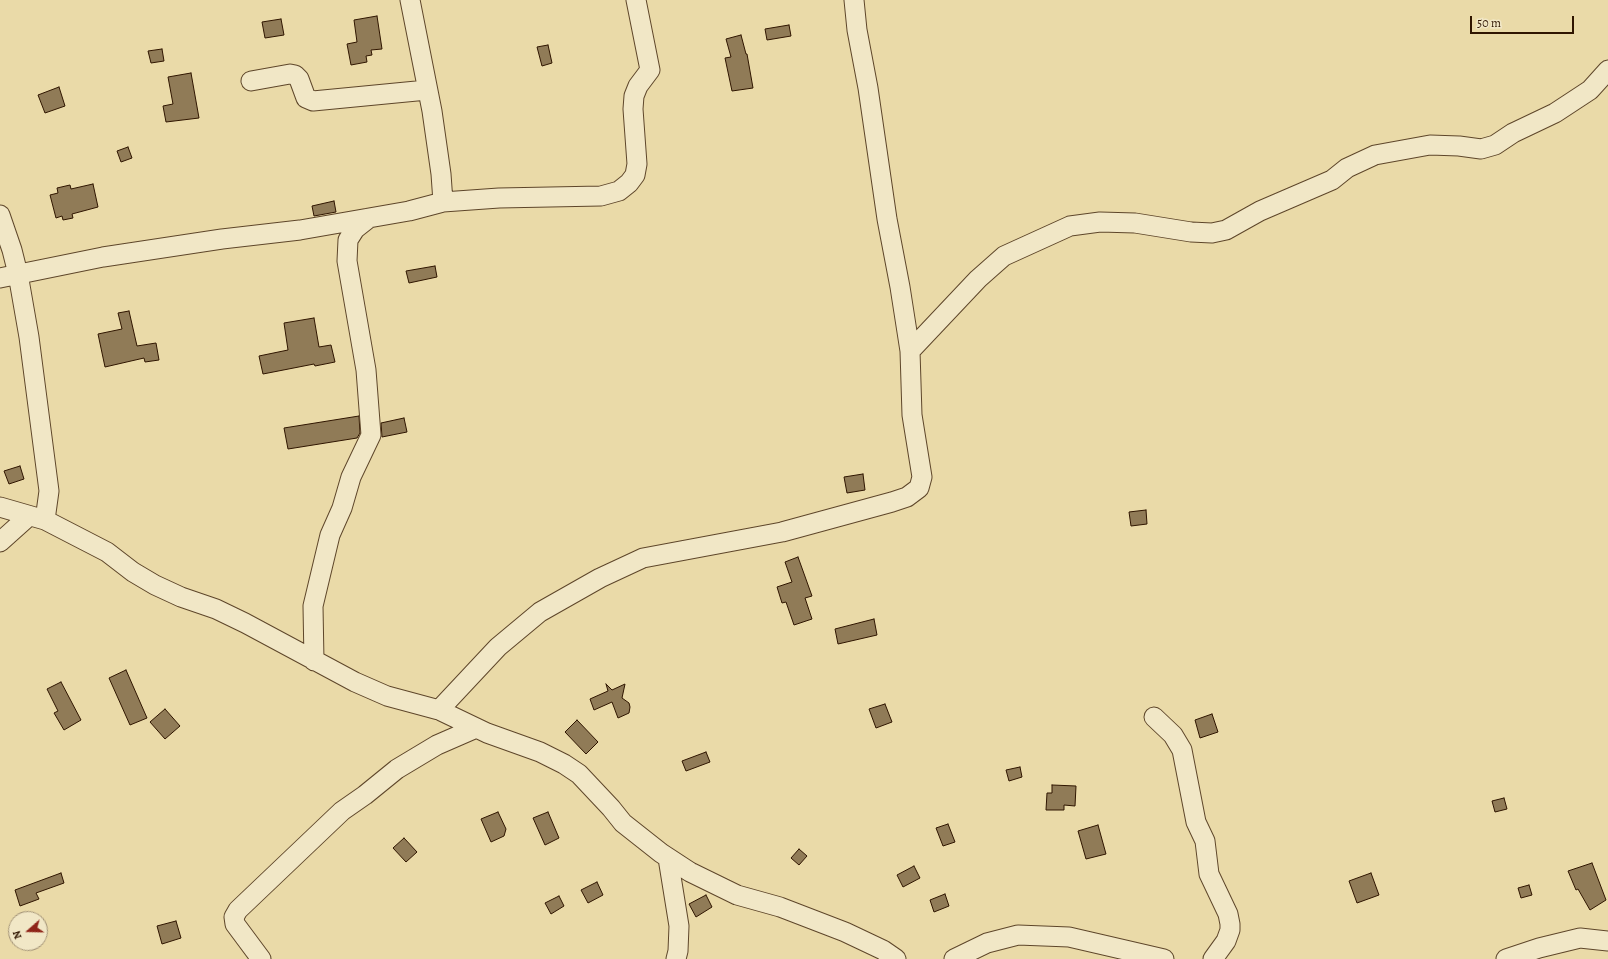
<!DOCTYPE html>
<style>
body{margin:0}
#map{position:relative;width:1608px;height:959px;overflow:hidden;background:#eadaa8;font-family:Alegreya,serif}
canvas{display:block}
.north{position:absolute;left:8px;top:911px;width:40px;height:40px;box-sizing:border-box;background:#f1e7c6;border:1px solid #a39377;border-radius:50%;rotate:250deg;font-size:11px;font-weight:700;line-height:16px;text-align:center;color:#2f1500}
.north::after{content:'';display:block;margin:auto;width:14px;height:18px;background:#8f2418;clip-path:polygon(50% 0,100% 100%,50% 72%,0 100%)}
.scale{position:absolute;left:1470px;top:16px;width:104px;height:18px;box-sizing:border-box;border:2px solid #2f1500;border-top:0;padding-left:5px;font-size:12px;line-height:14px;white-space:nowrap;color:#2f1500;-webkit-text-stroke:3px #f1e7c6;paint-order:stroke}
</style>
<div id="map">
<canvas width="1608" height="959"></canvas>
<div class="north">N</div>
<div class="scale">50 m</div>
</div>
<script>
const context = document.querySelector('canvas').getContext('2d');
context.lineJoin = 'round';
function fill(path, color) {
  context.fillStyle = color;
  context.fill(path, 'evenodd');
}
function shape(rows) {
  const path = new Path2D();
  for (const r of rows) {
    path.moveTo(r[0], r[1]);
    for (let i = 2; i < r.length; i += 2) path.lineTo(r[i], r[i + 1]);
  }
  return path;
}
function stroke(path, color, width, dash) {
  context.strokeStyle = color;
  context.lineWidth = width;
  context.lineCap = dash ? 'butt' : 'round';
  context.setLineDash(dash || []);
  context.stroke(path);
}
const building = shape([
 [377,16,382,49,371,50,372,55,366,56,367,62,351,65,347,44,357,42,354,20,377,16],
 [281,19,284,35,265,38,262,22,281,19],
 [789,25,791,36,767,40,765,29,789,25],
 [741,35,746,54,747,54,753,88,732,91,725,58,731,57,726,39,741,35],
 [548,45,552,63,542,66,537,47,548,45],
 [162,49,164,61,151,63,148,51,162,49],
 [191,73,199,118,166,122,163,106,173,104,168,77,191,73],
 [59,87,65,106,45,113,38,95,59,87],
 [128,147,132,158,121,162,117,151,128,147],
 [93,184,98,207,72,214,73,218,63,220,62,216,56,218,50,195,58,193,57,188,70,185,71,189,93,184],
 [334,201,336,212,314,216,312,206,334,201],
 [435,266,437,277,409,283,406,271,435,266],
 [129,311,137,346,156,343,159,360,145,362,144,358,105,367,98,334,122,329,118,313,129,311],
 [314,318,319,347,331,345,335,362,315,366,314,364,263,374,259,356,288,350,284,323,314,318],
 [359,416,360,433,357,438,288,449,284,428,359,416],
 [404,418,407,432,382,437,381,423,404,418],
 [20,466,24,479,9,484,4,471,20,466],
 [863,474,865,490,847,493,844,477,863,474],
 [1146,510,1147,524,1131,526,1129,512,1146,510],
 [798,557,812,596,805,598,812,619,794,625,786,602,782,603,777,587,792,582,785,562,798,557],
 [874,619,877,635,838,644,835,629,874,619],
 [126,670,147,718,130,725,109,678,126,670],
 [61,682,81,720,64,730,54,713,58,711,47,689,61,682],
 [606,684,612,690,625,684,622,698,629,703,630,707,629,713,618,718,612,702,594,710,590,699,608,691,606,684],
 [885,704,892,722,876,728,869,709,885,704],
 [165,709,180,726,165,739,150,722,165,709],
 [1212,714,1218,732,1200,738,1195,720,1212,714],
 [577,720,598,742,586,754,565,732,577,720],
 [706,752,710,762,686,771,682,761,706,752],
 [1020,767,1022,777,1009,781,1006,770,1020,767],
 [1052,785,1076,786,1075,806,1064,805,1064,810,1046,810,1047,793,1052,793,1052,785],
 [1504,798,1507,809,1495,812,1492,801,1504,798],
 [498,812,506,829,504,836,491,842,481,819,498,812],
 [548,812,559,838,545,845,533,818,548,812],
 [948,824,955,842,943,846,936,828,948,824],
 [1098,825,1106,854,1086,859,1078,831,1098,825],
 [404,838,417,852,406,862,393,848,404,838],
 [799,849,807,856,799,865,791,858,799,849],
 [1592,863,1606,900,1590,910,1578,889,1576,890,1568,871,1592,863],
 [914,866,920,878,903,887,897,875,914,866],
 [61,873,64,883,36,893,39,899,20,906,15,890,61,873],
 [1371,873,1379,895,1357,903,1349,881,1371,873],
 [597,882,603,895,588,903,581,890,597,882],
 [1529,885,1532,895,1521,898,1518,888,1529,885],
 [945,894,949,906,934,912,930,900,945,894],
 [706,895,712,907,696,917,689,904,706,895],
 [559,896,564,906,551,914,545,903,559,896],
 [176,921,181,938,162,944,157,926,176,921]
]);
fill(building, '#907b57');
stroke(building, '#2f1500', 1);
const minor = shape([
 [410,0,432,111,441,174,443,202],
 [251,81,290,74,295,75,299,79,306,98,313,101,427,90],
 [0,215,12,250,18,274,29,337,49,491,45,520],
 [0,278,103,257,222,239,300,230,409,211,443,202,499,198,601,196,619,191,629,183,635,175,637,164,633,109,634,96,638,86,650,70,636,0],
 [910,351,978,279,1004,256,1070,226,1100,222,1135,223,1191,232,1212,233,1226,230,1260,211,1332,180,1347,168,1375,155,1430,145,1459,146,1481,149,1495,145,1513,133,1555,113,1590,90,1608,70],
 [0,507,45,520,107,552,133,572,155,585,181,597,216,609,245,623,355,682,387,696,439,710,487,733,540,752,564,764,579,774,611,808,623,823,661,853,690,872,737,895,780,907,845,932,883,950,896,959],
 [0,542,29,516],
 [314,661,313,606,330,535,342,508,351,477,371,435,366,370,347,261,348,240,355,229,369,218],
 [439,710,498,647,540,612,600,578,643,558,782,532,892,502,907,497,919,488,922,477,912,415,910,351,900,287,887,219,868,88,857,30,854,0],
 [1154,717,1173,735,1182,750,1196,822,1205,841,1209,874,1228,914,1230,924,1230,930,1226,941,1213,959],
 [668,858,679,926,678,951,676,959],
 [261,959,235,924,234,917,238,910,342,811,365,795,397,769,437,745,476,728],
 [954,959,987,943,1018,935,1069,937,1164,959],
 [1506,959,1539,948,1580,938,1608,941]
]);
stroke(minor, '#5e462a', 21);
stroke(minor, '#f1e7c6', 19);
</script>
